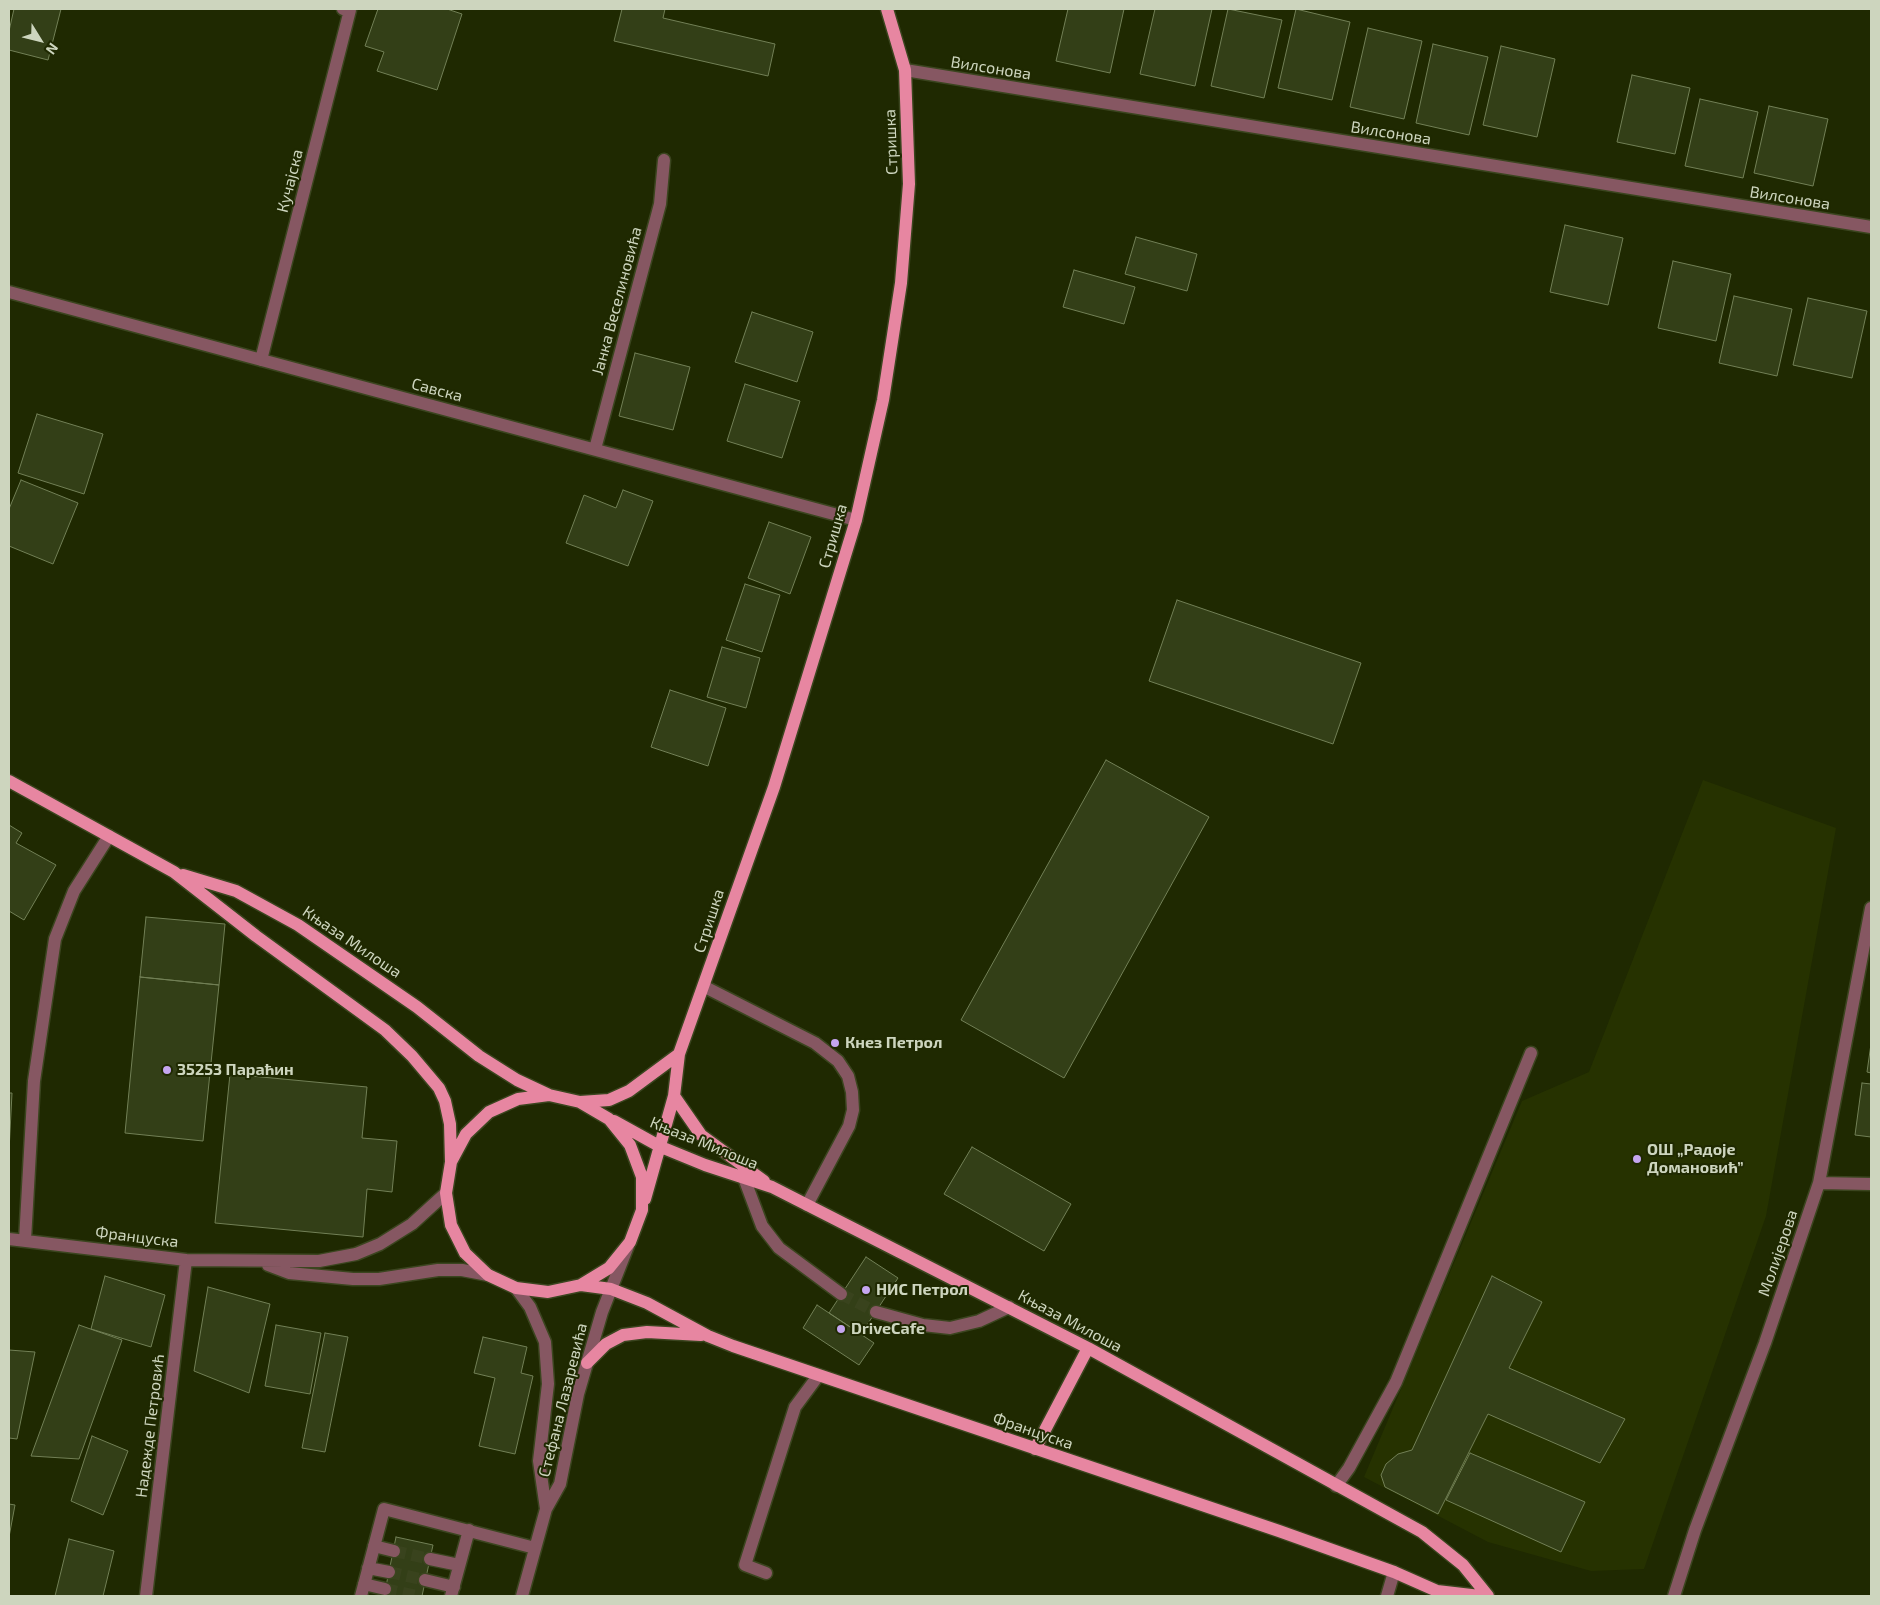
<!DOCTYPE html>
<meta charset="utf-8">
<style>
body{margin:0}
#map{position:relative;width:1880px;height:1605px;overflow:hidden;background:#1f2901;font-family:"Exo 2",sans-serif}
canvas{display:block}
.frame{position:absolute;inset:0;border:10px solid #cdd5be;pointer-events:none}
.north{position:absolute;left:15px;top:15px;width:50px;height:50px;-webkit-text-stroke:4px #1f2901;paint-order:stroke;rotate:126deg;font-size:14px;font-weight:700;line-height:20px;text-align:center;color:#cdd5be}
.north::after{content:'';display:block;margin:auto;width:18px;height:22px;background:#cdd5be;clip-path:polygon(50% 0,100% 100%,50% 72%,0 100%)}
</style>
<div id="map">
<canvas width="1880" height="1605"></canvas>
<div class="frame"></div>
<div class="north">N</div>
</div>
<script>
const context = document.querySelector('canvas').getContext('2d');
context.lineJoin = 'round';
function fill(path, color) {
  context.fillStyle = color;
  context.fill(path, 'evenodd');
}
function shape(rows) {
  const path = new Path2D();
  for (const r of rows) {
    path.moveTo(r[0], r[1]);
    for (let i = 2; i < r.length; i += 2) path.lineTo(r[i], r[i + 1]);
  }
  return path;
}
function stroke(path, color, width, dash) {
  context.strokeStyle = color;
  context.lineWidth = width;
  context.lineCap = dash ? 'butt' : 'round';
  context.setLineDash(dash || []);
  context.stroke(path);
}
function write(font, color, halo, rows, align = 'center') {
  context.font = font + ' "Exo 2",sans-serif';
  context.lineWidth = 4;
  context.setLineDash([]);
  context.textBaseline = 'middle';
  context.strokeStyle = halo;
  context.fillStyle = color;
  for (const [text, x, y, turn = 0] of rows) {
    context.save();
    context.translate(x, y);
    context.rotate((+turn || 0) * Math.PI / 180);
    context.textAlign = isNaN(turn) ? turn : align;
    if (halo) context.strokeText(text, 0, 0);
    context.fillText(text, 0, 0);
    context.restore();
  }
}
fill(shape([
 [1703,780,1836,828,1766,1216,1644,1569,1591,1571,1488,1542,1364,1477,1522,1101,1589,1072]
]), '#263200');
const building = shape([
 [14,9,61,9,48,60,9,50,9,31,14,9],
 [378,9,447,9,462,14,437,90,377,71,384,52,365,46,378,9],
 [622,9,665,9,663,18,775,44,768,76,614,41,622,9],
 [1068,9,1124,9,1110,73,1056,61,1068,9],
 [1155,9,1212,9,1195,86,1140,74,1155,9],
 [1228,9,1282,20,1264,98,1211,86,1228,9],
 [1296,9,1350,22,1332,100,1278,88,1296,9],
 [1368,28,1422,41,1404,119,1350,107,1368,28],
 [1433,44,1488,57,1469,135,1416,123,1433,44],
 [1501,46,1555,59,1537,137,1483,125,1501,46],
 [1632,75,1690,88,1675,154,1617,142,1632,75],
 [1700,99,1758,112,1743,178,1685,166,1700,99],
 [1769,106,1828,119,1813,186,1754,173,1769,106],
 [1565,225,1623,238,1608,305,1550,292,1565,225],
 [1136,237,1197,254,1187,291,1125,274,1136,237],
 [1673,261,1731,274,1716,341,1658,328,1673,261],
 [1074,270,1135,287,1124,324,1063,307,1074,270],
 [1734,296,1792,309,1777,376,1719,363,1734,296],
 [1808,298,1867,311,1852,378,1793,365,1808,298],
 [752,312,813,332,797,382,735,362,752,312],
 [635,353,690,367,673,430,619,416,635,353],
 [745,384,800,401,782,458,727,441,745,384],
 [37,414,103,434,84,494,18,473,37,414],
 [21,480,78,503,53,564,9,546,9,509,21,480],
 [623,490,653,501,628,566,566,543,584,495,616,508,623,490],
 [769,522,811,537,790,594,748,578,769,522],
 [745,584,780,595,762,652,726,640,745,584],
 [1177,600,1361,663,1333,744,1149,681,1177,600],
 [722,647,760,658,746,708,707,697,722,647],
 [670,690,726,708,708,766,651,747,670,690],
 [1106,760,1209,817,1064,1078,961,1020,1106,760],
 [9,825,22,833,16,843,56,865,24,920,9,911,9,825],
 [146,917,225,924,219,985,140,977,146,917],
 [140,977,219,985,203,1141,125,1133,140,977],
 [1871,1044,1871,1073,1867,1072,1871,1044],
 [230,1074,367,1087,362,1138,397,1141,392,1192,367,1189,363,1237,215,1223,230,1074],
 [1862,1083,1871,1084,1871,1137,1855,1135,1862,1083],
 [9,1093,12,1093,9,1151,9,1093],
 [972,1147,1071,1204,1044,1251,944,1194,972,1147],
 [866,1257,898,1278,861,1334,829,1313,866,1257],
 [105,1276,165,1295,151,1347,91,1329,105,1276],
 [1492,1276,1542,1302,1509,1368,1625,1419,1600,1463,1488,1414,1438,1514,1385,1487,1381,1475,1386,1464,1398,1454,1412,1450,1492,1276],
 [208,1287,270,1304,249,1393,194,1371,208,1287],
 [817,1305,874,1343,859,1365,803,1328,817,1305],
 [79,1325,122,1340,79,1459,31,1456,79,1325],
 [276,1325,321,1333,310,1394,265,1386,276,1325],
 [325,1333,348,1337,325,1452,302,1448,325,1333],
 [483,1337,527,1347,521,1373,533,1376,515,1454,479,1446,495,1378,474,1373,483,1337],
 [9,1350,35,1352,17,1439,9,1438,9,1350],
 [92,1436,128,1451,103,1515,71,1501,92,1436],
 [1470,1453,1585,1502,1561,1552,1446,1500,1470,1453],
 [9,1504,15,1505,9,1537,9,1504],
 [396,1537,433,1545,422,1596,384,1596,396,1537],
 [69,1539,114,1551,103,1596,55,1596,69,1539]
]);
fill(building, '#333f17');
stroke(building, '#728056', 1);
stroke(shape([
 [841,1294,876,1312],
 [394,1551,430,1559],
 [389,1572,425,1580],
 [385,1589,417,1596]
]), '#39431d', 12, [12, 6]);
const minor = shape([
 [905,70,1871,227],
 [9,292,856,520],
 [261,360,350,10,343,9],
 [595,449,660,204,664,160],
 [705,987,815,1043,838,1061,848,1076,852,1092,853,1110,849,1126,807,1205],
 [744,1178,762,1226,779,1248,841,1294],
 [1819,1183,1871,1184],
 [9,1239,186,1260,319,1261,356,1254,380,1244,412,1224,446,1193],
 [25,1240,34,1081,55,939,74,891,109,836],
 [268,1265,289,1273,353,1279,379,1279,438,1270,462,1270,488,1275],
 [516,1288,530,1307,545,1342,548,1384,539,1461,546,1509],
 [876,1312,923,1325,950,1328,979,1321,1009,1307],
 [1336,1486,1349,1468,1396,1382,1531,1053],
 [374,1546,394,1551],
 [430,1559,459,1565],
 [368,1568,389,1572],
 [766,1573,745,1565,795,1407,818,1376],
 [425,1580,454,1587],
 [364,1584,385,1589],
 [146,1596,186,1260],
 [361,1596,384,1509,535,1548],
 [451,1596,469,1530],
 [522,1596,546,1509,560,1484,578,1394,602,1312,628,1246],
 [1387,1596,1394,1572],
 [1674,1596,1695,1530,1765,1343,1819,1183,1871,908]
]);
const major = shape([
 [9,781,174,872,256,936,385,1030,412,1056,439,1088,445,1101,450,1124,451,1162],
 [183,875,236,891,298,925,417,1007,479,1056,517,1080,549,1095],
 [674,1096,701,1135,764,1181],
 [580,1102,609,1100,629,1091,679,1054],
 [614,1121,661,1147,705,1165,772,1187,1088,1348,1422,1532,1463,1565,1488,1596],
 [645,1199,674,1096,679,1054,774,787,856,520,883,400,901,283,909,184,905,70,887,9],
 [581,1285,609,1268,630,1242,642,1210,642,1177,630,1145,609,1119,580,1102,549,1095,518,1099,489,1112,466,1134,451,1162,446,1193,451,1225,465,1253,488,1275,516,1288,548,1292,581,1285,611,1289,647,1303,708,1336,733,1346,1279,1531,1394,1572,1437,1591,1480,1596],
 [587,1363,606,1344,623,1335,647,1332,701,1335],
 [1035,1449,1088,1348]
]);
stroke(minor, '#3b451f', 15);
stroke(major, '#3b451f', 15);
stroke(minor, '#865762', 12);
stroke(major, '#e786a1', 12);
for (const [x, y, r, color] of [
 [835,1043,5,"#c5a6f0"],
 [167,1070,5,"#c5a6f0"],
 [1637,1159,5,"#c5a6f0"],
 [866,1290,5,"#c5a6f0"],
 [841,1329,5,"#c5a6f0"]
]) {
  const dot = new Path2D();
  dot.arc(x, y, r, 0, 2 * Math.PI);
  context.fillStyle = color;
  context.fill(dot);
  stroke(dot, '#1f2901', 2);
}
write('16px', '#cdd5be', '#1f2901', [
 ["Вилсонова",991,68,9],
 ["Вилсонова",1391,133,9],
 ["Стришка",891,142,-92],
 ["Кучајска",290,181,-76],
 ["Вилсонова",1790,198,9],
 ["Јанка Веселиновића",617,301,-75],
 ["Савска",437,390,15],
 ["Стришка",833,536,-74],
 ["Стришка",709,921,-72],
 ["Књаза Милоша",352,942,34],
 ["Књаза Милоша",704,1143,22],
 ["Француска",137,1237,7],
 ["Молијерова",1778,1253,-71],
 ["Књаза Милоша",1070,1321,28],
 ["Стефана Лазаревића",563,1400,-76],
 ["Надежде Петровић",150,1426,-83],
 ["Француска",1033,1431,19]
]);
write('bold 16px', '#cdd5be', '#1f2901', [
 ["Кнез Петрол",845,1043],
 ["35253 Параћин",177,1070],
 ["ОШ „Радоје",1647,1150],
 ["Домановић”",1647,1168],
 ["НИС Петрол",876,1290],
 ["DriveCafe",851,1329]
], 'left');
</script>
